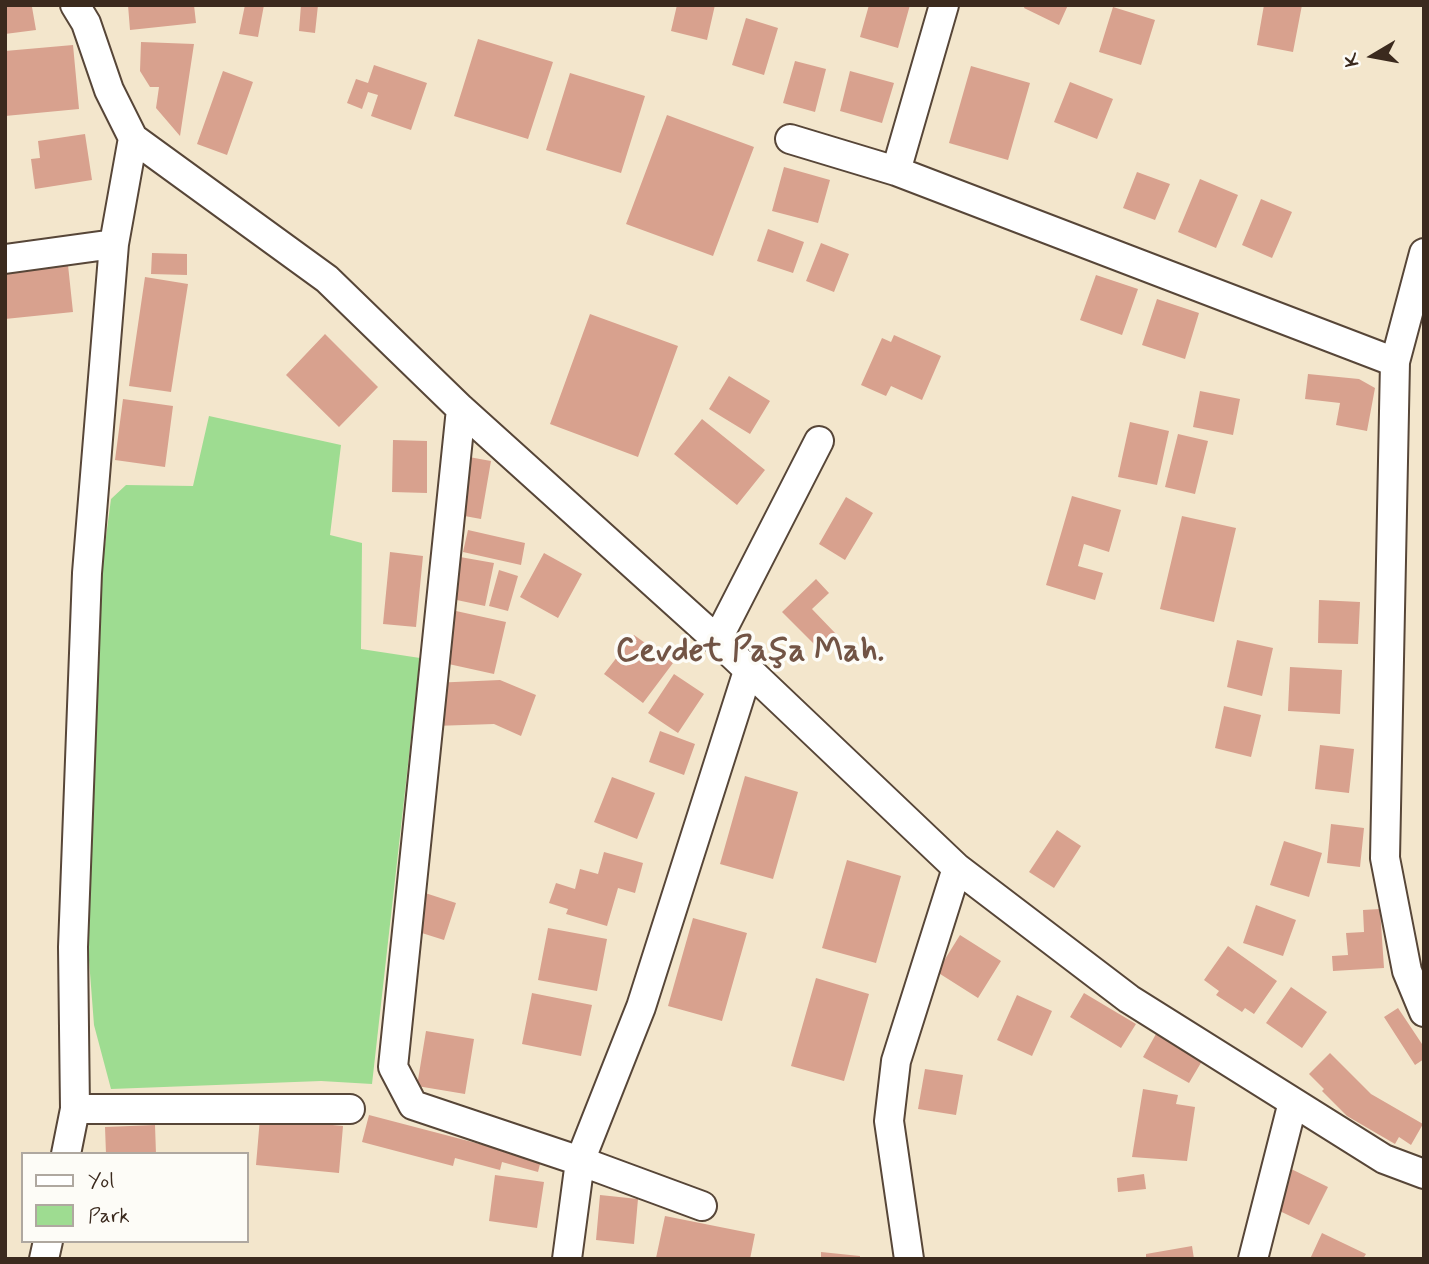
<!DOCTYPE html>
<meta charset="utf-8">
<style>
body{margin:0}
#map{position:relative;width:1429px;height:1264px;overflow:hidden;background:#f3e6cc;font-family:Mynerve,sans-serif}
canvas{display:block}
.frame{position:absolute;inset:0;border:7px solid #3b2a1e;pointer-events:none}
.legend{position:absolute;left:21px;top:1152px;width:228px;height:91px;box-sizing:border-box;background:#fdfcf7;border:2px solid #afa8a0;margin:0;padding:9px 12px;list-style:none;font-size:21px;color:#3b2a1e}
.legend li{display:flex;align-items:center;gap:14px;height:35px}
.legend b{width:35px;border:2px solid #afa8a0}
.north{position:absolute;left:1338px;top:21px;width:70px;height:70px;-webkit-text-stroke:5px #fdfcf7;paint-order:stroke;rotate:260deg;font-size:19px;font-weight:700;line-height:28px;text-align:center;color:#3b2a1e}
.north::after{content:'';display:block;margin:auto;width:24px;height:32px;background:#3b2a1e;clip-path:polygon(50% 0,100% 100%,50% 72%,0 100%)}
</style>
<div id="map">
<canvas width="1429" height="1264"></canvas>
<div class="frame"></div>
<ul class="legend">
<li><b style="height:9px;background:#fff"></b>Yol</li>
<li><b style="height:19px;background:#9edc91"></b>Park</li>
</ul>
<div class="north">K</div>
</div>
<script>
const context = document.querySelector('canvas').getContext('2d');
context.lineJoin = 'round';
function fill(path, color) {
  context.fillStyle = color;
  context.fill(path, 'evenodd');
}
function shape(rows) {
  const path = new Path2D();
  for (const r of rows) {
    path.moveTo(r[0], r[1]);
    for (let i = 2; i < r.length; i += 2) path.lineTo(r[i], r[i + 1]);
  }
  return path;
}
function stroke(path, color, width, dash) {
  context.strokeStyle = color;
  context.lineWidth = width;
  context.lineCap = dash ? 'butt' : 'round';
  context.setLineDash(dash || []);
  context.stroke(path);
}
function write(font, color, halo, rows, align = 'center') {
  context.font = font + ' Mynerve,sans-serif';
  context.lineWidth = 7;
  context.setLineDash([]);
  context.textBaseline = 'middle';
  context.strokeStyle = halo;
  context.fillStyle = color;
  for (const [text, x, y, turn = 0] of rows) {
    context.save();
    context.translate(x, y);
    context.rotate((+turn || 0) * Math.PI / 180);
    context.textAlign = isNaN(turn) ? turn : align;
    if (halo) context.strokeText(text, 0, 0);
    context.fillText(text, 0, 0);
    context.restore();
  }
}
fill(shape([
 [209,416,341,445,330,535,362,543,361,649,420,658,372,1084,321,1081,111,1089,94,1025,88,947,85,854,96,613,111,499,126,485,193,486]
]), '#9edc91');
fill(shape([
 [5,5,32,7,36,30,5,34],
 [128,5,194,5,196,23,130,30],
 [245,5,264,5,258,37,239,34],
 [301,5,318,5,315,33,299,31],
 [677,5,715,5,707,40,671,31],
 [869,5,910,5,898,48,860,37],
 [1025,5,1068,5,1059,25,1024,8],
 [1264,5,1302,5,1293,52,1257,45],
 [1113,7,1155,20,1141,65,1099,52],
 [746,18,778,28,764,75,732,65],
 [478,39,553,62,528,139,454,116],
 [141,42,194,44,180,136,156,108,159,87,150,87,140,71],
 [73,45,79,109,5,116,5,51],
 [795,61,826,69,815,112,783,103],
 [374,65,427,83,411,130,371,116,378,95,368,92,362,109,347,103,356,79,368,83],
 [971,66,1030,83,1008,160,949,143],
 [223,71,253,82,227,155,197,144],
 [850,71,894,83,882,123,840,111],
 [570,73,645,96,621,173,546,150],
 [1070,82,1113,99,1097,139,1054,122],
 [667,115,754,147,713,256,626,224],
 [85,134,92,180,35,189,31,159,40,158,38,141],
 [784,167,830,180,818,223,772,211],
 [1137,172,1170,184,1155,220,1123,208],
 [1200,179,1238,195,1216,248,1178,232],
 [1261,199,1292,212,1272,258,1242,245],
 [768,229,804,242,793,273,757,261],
 [821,243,849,254,834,292,806,281],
 [152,253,187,254,187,275,151,274],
 [68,265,73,312,5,319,5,271],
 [1096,275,1138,289,1122,335,1080,320],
 [145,277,188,284,171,392,129,386],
 [1157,299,1199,313,1185,359,1142,345],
 [590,314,678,346,638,457,550,424],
 [325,334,378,387,339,427,286,375],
 [894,335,941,356,922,400,891,386,886,396,861,385,882,338,891,342],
 [1308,374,1359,379,1375,388,1367,431,1336,425,1340,403,1305,399],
 [729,376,770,401,750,434,709,409],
 [1200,391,1240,399,1233,435,1193,427],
 [123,399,173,406,165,467,115,460],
 [702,419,765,470,737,505,674,454],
 [1130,422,1169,431,1157,485,1118,477],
 [1178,434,1208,441,1195,494,1165,487],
 [393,440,427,441,427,493,392,492],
 [469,457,491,461,481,519,459,515],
 [1072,496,1121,510,1109,552,1084,544,1078,566,1103,573,1095,600,1046,585],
 [846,497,873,513,845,560,819,544],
 [1182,516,1236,528,1214,622,1160,609],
 [468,530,525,543,521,565,463,552],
 [390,552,423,556,416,627,383,624],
 [544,553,582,574,558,618,520,597],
 [460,557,494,563,485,606,452,599],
 [499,570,518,576,508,611,489,606],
 [816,579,829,593,812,609,836,634,820,650,782,612],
 [1319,600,1360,602,1358,644,1318,643],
 [456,611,506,622,494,674,444,663],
 [634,635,673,663,643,703,604,674],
 [1237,640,1273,648,1262,696,1227,687],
 [1290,667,1342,670,1340,714,1288,711],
 [674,674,704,694,678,733,648,713],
 [500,680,536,695,521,736,494,724,434,726,432,683],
 [1224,706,1261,715,1251,757,1215,748],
 [660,731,695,744,684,775,649,762],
 [1320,745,1354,749,1349,793,1315,789],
 [745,776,798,792,773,879,720,864],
 [612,777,655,793,637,839,594,822],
 [1331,824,1364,828,1360,867,1327,863],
 [1057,830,1081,846,1054,888,1029,872],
 [1284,841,1322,853,1309,897,1270,885],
 [604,852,643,863,635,893,618,888,607,926,566,914,568,909,549,903,556,883,575,889,580,869,598,874],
 [847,860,901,876,876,963,822,948],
 [419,891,456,903,444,940,406,928],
 [1256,905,1296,920,1283,956,1243,943],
 [1380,909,1384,968,1333,971,1332,956,1348,955,1346,933,1364,932,1363,910],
 [693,918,747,933,722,1021,668,1006],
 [548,928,607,939,597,991,538,980],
 [960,935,1001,961,978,998,937,972],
 [1228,946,1277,981,1254,1014,1245,1008,1242,1012,1216,995,1219,991,1204,980],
 [816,978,869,994,844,1081,791,1066],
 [1291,987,1327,1012,1302,1048,1266,1023],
 [532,993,592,1005,581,1056,522,1044],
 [1084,993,1136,1024,1121,1048,1070,1017],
 [1017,995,1052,1011,1032,1056,997,1040],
 [1398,1008,1424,1047,1424,1059,1415,1065,1384,1017],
 [426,1031,474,1039,465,1094,417,1086],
 [1156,1034,1202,1061,1189,1083,1143,1057],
 [1330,1053,1371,1094,1423,1124,1411,1145,1399,1137,1395,1144,1347,1116,1322,1091,1324,1089,1309,1074],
 [925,1069,963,1075,956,1115,918,1109],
 [1143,1089,1178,1095,1176,1104,1195,1107,1187,1161,1132,1157],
 [369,1115,541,1160,538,1172,502,1162,500,1170,455,1158,453,1166,362,1142],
 [260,1118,343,1126,339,1173,256,1165],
 [155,1125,156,1154,106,1154,105,1127],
 [1283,1165,1328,1187,1309,1225,1265,1204],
 [1144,1174,1146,1189,1118,1192,1117,1178],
 [495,1175,544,1182,537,1228,489,1221],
 [600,1195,638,1199,634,1244,596,1240],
 [665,1216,755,1234,750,1259,656,1258],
 [1322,1233,1366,1254,1363,1259,1310,1259],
 [1192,1246,1194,1259,1146,1259,1146,1254],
 [821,1252,860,1256,860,1259,821,1259]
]), '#d8a18e');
const minor = shape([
 [75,5,86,23,109,90,133,138,327,279,461,409,717,640,957,868,1129,999,1384,1159,1424,1174],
 [790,139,896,171,1395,362],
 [896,171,944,5],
 [1424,253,1395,362,1385,858,1407,971,1424,1012],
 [5,259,114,244],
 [461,409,393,1067,413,1105,580,1161,702,1206],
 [717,640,819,441],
 [75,1109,350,1109],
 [66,1154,75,1109,73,947,87,573,114,244,133,138],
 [44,1259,48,1241],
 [567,1259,580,1161,641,1007,748,671],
 [909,1259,889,1121,896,1061,957,868],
 [1253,1259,1293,1102]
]);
stroke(minor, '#574638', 32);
stroke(minor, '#fff', 28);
write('bold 33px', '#725445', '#fdfcf7', [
 ["Cevdet Paşa Mah.",750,653]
]);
</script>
